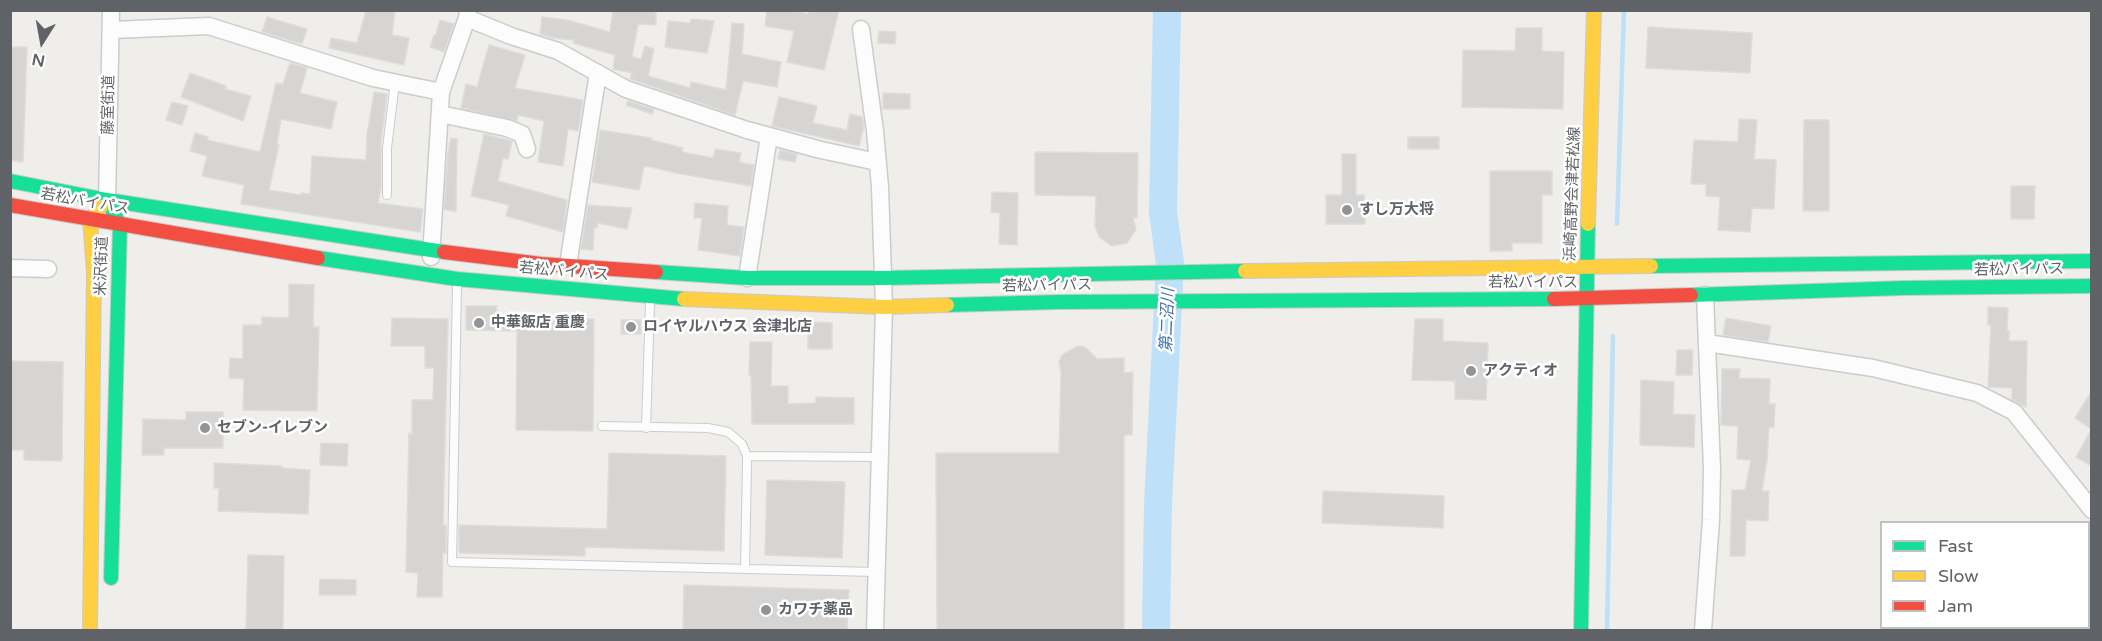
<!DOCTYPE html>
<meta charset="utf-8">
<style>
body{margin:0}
#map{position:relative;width:2102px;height:641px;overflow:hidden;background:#efeeea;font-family:"Varela Round",sans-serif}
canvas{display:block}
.frame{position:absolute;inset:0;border:12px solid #5f6368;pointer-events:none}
.legend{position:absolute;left:1880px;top:521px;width:210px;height:108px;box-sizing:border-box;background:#fff;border:2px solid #bfc1c3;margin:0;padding:8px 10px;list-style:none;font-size:18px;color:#5f6368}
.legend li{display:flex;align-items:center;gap:12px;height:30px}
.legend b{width:30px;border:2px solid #bfc1c3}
.north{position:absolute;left:12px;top:12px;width:60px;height:60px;-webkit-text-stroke:4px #fff;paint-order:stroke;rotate:191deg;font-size:16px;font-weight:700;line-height:24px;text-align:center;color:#5f6368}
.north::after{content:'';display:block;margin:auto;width:21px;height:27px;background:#5f6368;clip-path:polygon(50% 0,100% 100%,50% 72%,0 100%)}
</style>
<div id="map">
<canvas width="2102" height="641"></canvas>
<div class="frame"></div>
<ul class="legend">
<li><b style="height:8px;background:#16e098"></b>Fast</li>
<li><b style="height:8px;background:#ffcf43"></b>Slow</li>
<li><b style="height:8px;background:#f24e42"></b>Jam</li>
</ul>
<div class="north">N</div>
</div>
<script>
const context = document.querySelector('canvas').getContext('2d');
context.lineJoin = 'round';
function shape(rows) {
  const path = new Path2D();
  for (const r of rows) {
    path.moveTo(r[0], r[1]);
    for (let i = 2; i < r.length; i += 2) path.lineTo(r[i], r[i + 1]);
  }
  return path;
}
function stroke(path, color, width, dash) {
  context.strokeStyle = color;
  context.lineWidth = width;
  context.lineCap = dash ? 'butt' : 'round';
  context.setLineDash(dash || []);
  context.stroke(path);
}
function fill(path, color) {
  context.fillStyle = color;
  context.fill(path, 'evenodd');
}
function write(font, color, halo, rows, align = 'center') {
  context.font = font + ' "Varela Round","Noto Sans JP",sans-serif';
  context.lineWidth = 5;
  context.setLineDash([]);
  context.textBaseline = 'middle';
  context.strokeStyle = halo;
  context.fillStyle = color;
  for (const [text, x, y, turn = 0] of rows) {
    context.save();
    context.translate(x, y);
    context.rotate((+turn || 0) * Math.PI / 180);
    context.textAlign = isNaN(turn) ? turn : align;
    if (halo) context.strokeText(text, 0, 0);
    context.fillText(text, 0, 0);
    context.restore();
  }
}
stroke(shape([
 [1617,224,1624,10],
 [1607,630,1613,336]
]), '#bfe0f9', 4.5);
stroke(shape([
 [1156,630,1158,504,1170,263,1163,212,1167,10]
]), '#bfe0f9', 28);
const building = shape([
 [366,10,395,10,392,35,409,38,404,65,329,48,331,38,357,43,366,10],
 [613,10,656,10,656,25,638,24,632,57,641,59,645,46,654,49,648,76,690,88,691,82,726,90,732,23,744,24,742,54,781,62,777,87,743,81,735,115,630,79,632,73,613,69,615,55,573,43,574,40,553,38,540,34,542,17,567,20,610,32,613,10],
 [767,10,786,10,808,14,809,10,839,10,824,70,787,62,794,31,765,26,767,10],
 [267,17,307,29,302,44,262,32,267,17],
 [691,19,714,21,707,53,665,47,668,21,690,23,691,19],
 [440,20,454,24,444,52,430,47,434,35,436,35,440,20],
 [1648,27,1752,33,1750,73,1646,68,1648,27],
 [1516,28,1542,28,1542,51,1564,52,1563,109,1462,107,1463,50,1515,51,1516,28],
 [879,31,896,32,895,44,878,43,879,31],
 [489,45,525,55,515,88,583,100,578,131,568,129,563,166,538,162,544,121,518,115,517,121,461,108,466,84,477,87,489,45],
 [10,47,27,47,23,162,10,160,10,47],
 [290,63,307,68,300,93,337,102,331,129,281,119,277,144,279,145,269,190,301,195,301,193,310,194,312,156,366,160,367,135,374,92,387,94,381,142,381,186,378,203,423,209,420,232,241,204,244,185,202,176,207,156,190,151,195,133,208,137,207,140,260,152,276,83,283,84,290,63],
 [190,73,226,86,225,89,251,96,243,121,181,97,190,73],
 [883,93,910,94,910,109,883,109,883,93],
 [779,97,817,106,813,123,847,130,850,114,862,117,864,125,859,146,772,126,779,97],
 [628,101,654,109,652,114,626,105,628,101],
 [172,102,188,106,182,125,166,120,172,102],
 [1739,119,1757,120,1754,159,1776,160,1774,209,1752,208,1750,232,1718,230,1720,197,1706,196,1706,184,1691,184,1694,140,1738,142,1739,119],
 [1804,120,1829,120,1829,211,1803,211,1804,120],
 [600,130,652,138,651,140,683,148,682,152,713,158,715,149,741,153,739,162,754,165,751,186,676,173,647,166,644,167,639,190,592,182,600,130],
 [484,134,512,141,508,159,503,158,498,181,567,200,563,232,506,216,509,205,471,196,484,134],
 [1408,137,1439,137,1439,149,1408,149,1408,137],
 [451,138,457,139,456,212,444,209,448,153,451,138],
 [780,150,797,154,795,162,778,159,780,150],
 [1035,152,1138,153,1137,218,1133,218,1136,230,1127,243,1112,246,1099,237,1095,226,1096,196,1035,195,1035,152],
 [1342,154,1356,154,1356,195,1364,195,1365,224,1326,224,1326,195,1342,195,1342,154],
 [1490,171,1552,171,1552,195,1542,195,1542,243,1512,243,1512,251,1490,251,1490,171],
 [2011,186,2035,186,2034,219,2011,219,2011,186],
 [992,192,1018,193,1017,245,999,244,1000,213,991,212,992,192],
 [695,203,728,206,727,225,744,227,740,256,698,250,702,218,694,218,695,203],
 [588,205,632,208,627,229,598,223,597,228,594,228,593,250,581,249,588,205],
 [289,284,314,285,313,327,319,327,317,411,243,410,244,379,229,378,230,358,243,359,243,325,262,325,262,317,289,318,289,284],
 [466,306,497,306,496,318,594,319,593,431,516,430,517,331,466,330,466,306],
 [1988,307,2008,308,2007,331,2009,331,2009,341,2027,341,2026,407,2012,399,2012,388,1988,387,1991,325,1988,325,1988,307],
 [392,318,448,319,443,525,446,525,446,553,443,553,442,597,417,597,418,573,406,572,409,433,412,434,412,400,433,400,434,368,425,368,425,346,391,346,392,318],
 [1726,318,1771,326,1768,342,1723,335,1726,318],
 [1415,319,1443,319,1443,341,1488,343,1486,400,1455,399,1455,381,1412,380,1415,319],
 [621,320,641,320,641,334,621,334,621,320],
 [808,322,832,323,832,349,808,349,808,322],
 [750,342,772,342,771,386,788,386,788,404,816,403,816,397,854,398,854,424,752,424,751,375,749,375,750,342],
 [1078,346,1085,347,1097,359,1124,358,1124,373,1133,372,1132,435,1124,435,1124,630,937,630,936,453,1059,453,1061,372,1059,362,1062,355,1078,346],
 [1677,350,1693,350,1692,375,1676,375,1677,350],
 [10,361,63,362,62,461,24,460,24,450,10,450,10,361],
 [1722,369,1740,369,1739,378,1770,379,1769,404,1775,404,1774,427,1769,427,1767,460,1762,491,1769,491,1768,521,1746,520,1745,556,1730,556,1732,490,1745,490,1751,460,1737,459,1738,426,1721,425,1722,369],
 [1641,380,1674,382,1673,414,1695,415,1694,447,1640,445,1641,380],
 [2091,392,2091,429,2075,418,2091,392],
 [186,412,223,412,223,448,164,448,164,455,142,455,143,419,186,420,186,412],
 [2091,430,2091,466,2076,457,2091,430],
 [321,443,348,444,347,466,320,465,321,443],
 [609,453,726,456,724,551,585,547,585,556,459,553,459,525,607,529,609,453],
 [214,463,282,466,282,468,310,470,308,514,218,511,219,488,214,488,214,463],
 [767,480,845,482,842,558,765,555,767,480],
 [1323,491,1444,496,1443,528,1322,523,1323,491],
 [248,555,284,556,283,630,246,630,248,555],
 [320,579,356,580,356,595,319,595,320,579],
 [684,585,849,590,847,630,683,630,684,585]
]);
fill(building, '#d6d5d3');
stroke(building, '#deddd9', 1.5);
const lane = shape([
 [387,195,387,148,395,82],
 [457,285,452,562,876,572],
 [602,426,708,428,728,432,742,444,747,456,747,463,745,569],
 [646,428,650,303],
 [747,456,879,457]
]);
const street = shape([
 [467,18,511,36,558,51,626,89,747,130,821,150,877,162],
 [861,29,875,131,880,187,884,307,875,630],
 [111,30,209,26,373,78,441,92],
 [440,114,507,128,522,134,527,149],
 [107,200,111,10],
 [431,257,441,92,467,18,468,10],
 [568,265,598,73],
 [10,268,48,269],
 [747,278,769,136],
 [1707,343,1873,368,1977,393,2014,412,2092,510],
 [1703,630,1711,520,1712,468,1705,295]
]);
const fast = shape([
 [10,181,107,200,444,252],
 [111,208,120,225,111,578],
 [318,258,457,279,684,299],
 [1651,266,2092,261],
 [656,272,747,278,883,278,1245,271],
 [1691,295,1903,288,2092,286],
 [947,305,1059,302,1554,299],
 [1581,630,1588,224]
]);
const slow = shape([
 [1588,224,1594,10],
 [1245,271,1651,266],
 [684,299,884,307,947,305],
 [90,630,94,272,90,220,101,207]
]);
const jam = shape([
 [10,205,318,258],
 [444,252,541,264,656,272],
 [1554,299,1691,295]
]);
stroke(lane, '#cbcccc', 10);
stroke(street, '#cbcccc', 19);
stroke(fast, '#cacacb', 16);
stroke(slow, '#cacacb', 16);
stroke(jam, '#cacacb', 16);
stroke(lane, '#fdfcfc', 8);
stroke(street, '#fdfcfc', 16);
stroke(fast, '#16e098', 14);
stroke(slow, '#ffcf43', 14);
stroke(jam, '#f24e42', 14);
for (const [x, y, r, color] of [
 [1347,210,6,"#919496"],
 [479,323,6,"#919496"],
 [631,327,6,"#919496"],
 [1471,371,6,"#919496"],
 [205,428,6,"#919496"],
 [766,610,6,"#919496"]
]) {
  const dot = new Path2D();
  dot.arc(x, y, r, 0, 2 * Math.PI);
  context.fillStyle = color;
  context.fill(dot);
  stroke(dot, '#fff', 2);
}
write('15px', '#5f6368', '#fff', [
 ["藤室街道",109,105,-89],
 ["浜崎高野会津若松線",1573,194,-88],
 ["若松バイパス",85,202,10],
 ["米沢街道",102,266,-88],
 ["若松バイパス",2019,270,-1],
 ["若松バイパス",564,272,5],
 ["若松バイパス",1533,283],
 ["若松バイパス",1047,286,-1]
]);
write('bold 15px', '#5f6368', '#fff', [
 ["すし万大将",1359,210],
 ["中華飯店 重慶",491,323],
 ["ロイヤルハウス 会津北店",643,327],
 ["アクティオ",1483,371],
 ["セブン-イレブン",217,428],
 ["カワチ薬品",778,610]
], 'left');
write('italic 16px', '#4174aa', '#fff', [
 ["第二沼川",1168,320,-88]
]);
</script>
